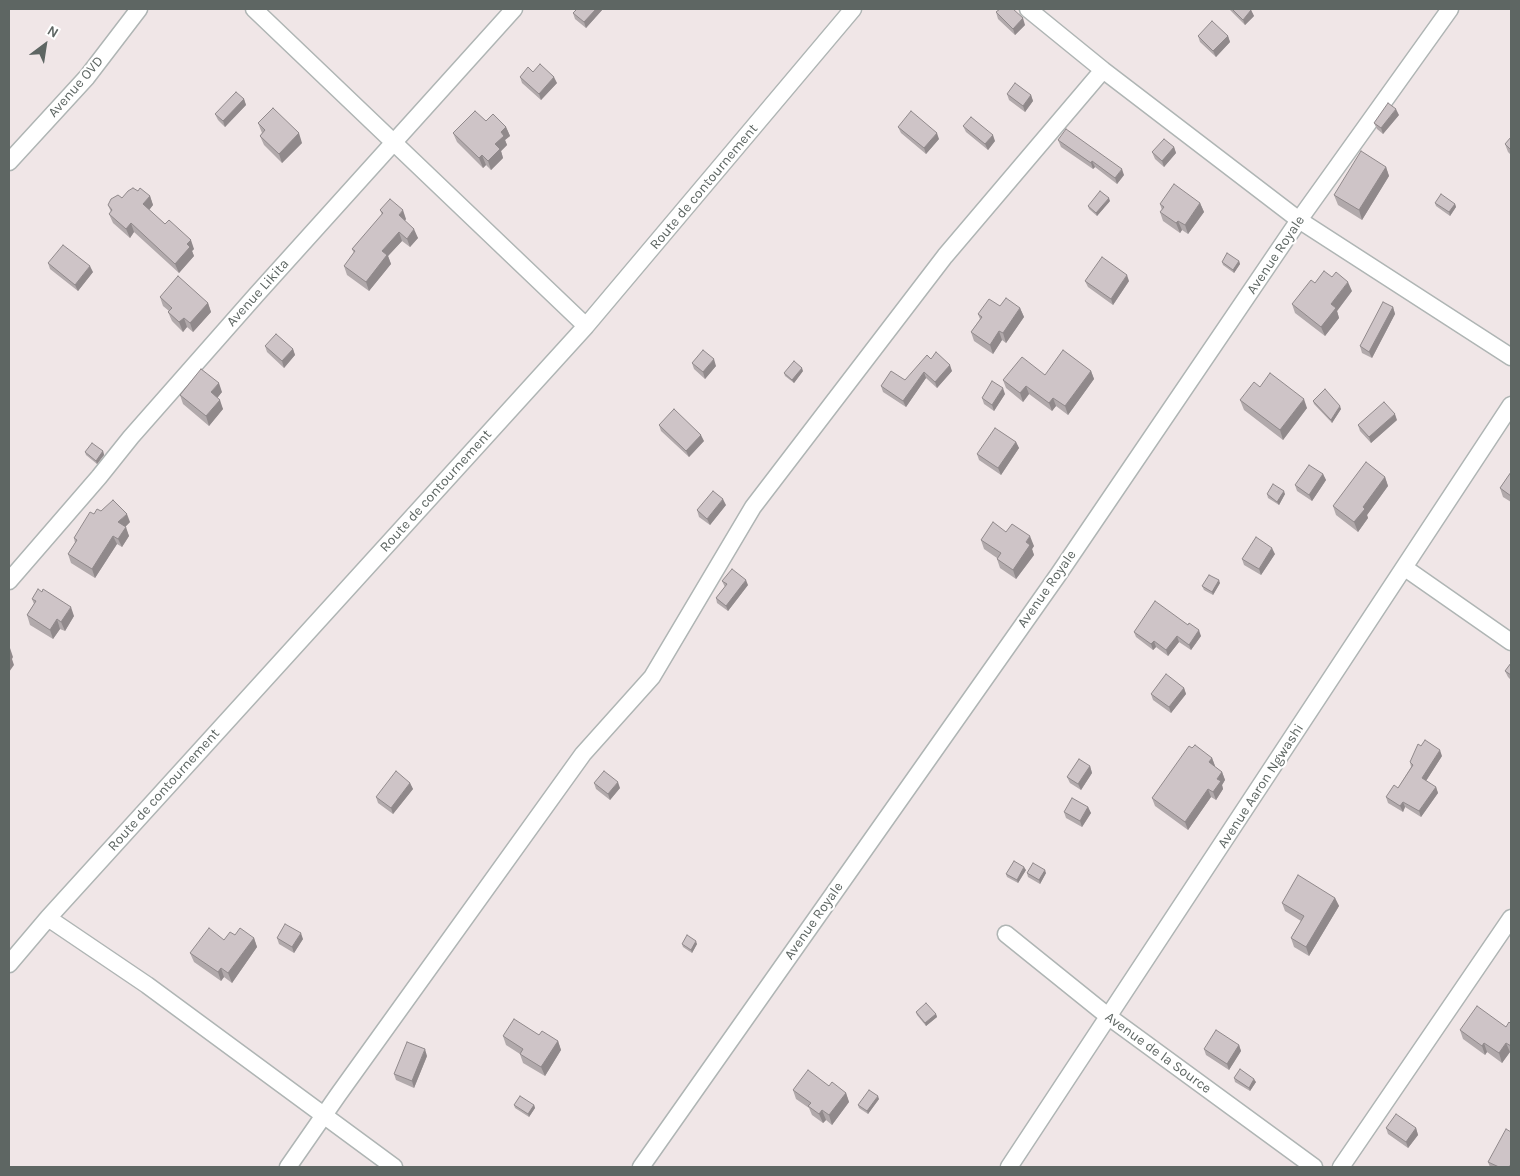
<!DOCTYPE html>
<style>
body{margin:0}
#map{position:relative;width:1520px;height:1176px;overflow:hidden;background:#f0e6e7;font-family:Karla,sans-serif}
canvas{display:block}
.frame{position:absolute;inset:0;border:10px solid #5e6663;pointer-events:none}
.north{position:absolute;left:20px;top:20px;width:50px;height:50px;-webkit-text-stroke:4px #fff;paint-order:stroke;rotate:31deg;font-size:14px;font-weight:700;line-height:20px;text-align:center;color:#5e6663}
.north::after{content:'';display:block;margin:auto;width:18px;height:22px;background:#5e6663;clip-path:polygon(50% 0,100% 100%,50% 72%,0 100%)}
</style>
<div id="map">
<canvas width="1520" height="1176"></canvas>
<div class="frame"></div>
<div class="north">N</div>
</div>
<script>
const context = document.querySelector('canvas').getContext('2d');
context.lineJoin = 'round';
function shape(rows) {
  const path = new Path2D();
  for (const r of rows) {
    path.moveTo(r[0], r[1]);
    for (let i = 2; i < r.length; i += 2) path.lineTo(r[i], r[i + 1]);
  }
  return path;
}
function stroke(path, color, width, dash) {
  context.strokeStyle = color;
  context.lineWidth = width;
  context.lineCap = dash ? 'butt' : 'round';
  context.setLineDash(dash || []);
  context.stroke(path);
}
function fill(path, color) {
  context.fillStyle = color;
  context.fill(path, 'evenodd');
}
function write(font, color, halo, rows, align = 'center') {
  context.font = font + ' Karla,sans-serif';
  context.lineWidth = 4.5;
  context.setLineDash([]);
  context.textBaseline = 'middle';
  context.strokeStyle = halo;
  context.fillStyle = color;
  for (const [text, x, y, turn = 0] of rows) {
    context.save();
    context.translate(x, y);
    context.rotate((+turn || 0) * Math.PI / 180);
    context.textAlign = isNaN(turn) ? turn : align;
    if (halo) context.strokeText(text, 0, 0);
    context.fillText(text, 0, 0);
    context.restore();
  }
}
const minor = shape([
 [254,9,586,326],
 [1028,9,1103,70,1299,220,1511,357],
 [9,162,87,77,139,9],
 [1405,568,1511,642],
 [9,581,99,477,131,437,257,294,514,9],
 [48,918,147,985,394,1167],
 [1006,934,1109,1017,1314,1167],
 [9,964,48,918,586,326,853,9],
 [288,1167,338,1095,583,754,652,677,753,507,945,256,1103,70],
 [641,1167,1058,575,1299,220,1450,9],
 [1009,1167,1511,405],
 [1341,1167,1511,918]
]);
stroke(minor, '#afb5b4', 19);
stroke(minor, '#fff', 16);
fill(shape([
 [603,9,586,28,575,19,573,13],
 [1229,9,1250,9,1251,10,1254,16,1245,25],
 [996,12,1025,25,1015,35,998,19],
 [1198,36,1228,36,1230,42,1216,57,1200,42],
 [533,72,557,83,541,100,522,83,520,77],
 [1007,94,1031,95,1033,101,1025,112,1009,100],
 [244,99,246,105,225,127,218,120,215,114],
 [1399,115,1383,134,1377,129,1374,123],
 [486,121,506,127,510,136,505,140,507,145,501,151,503,158,491,170,486,165,483,168,457,142,453,133],
 [258,123,302,143,282,163,264,145,260,136,262,133],
 [963,126,995,141,988,150,966,132],
 [898,127,939,139,926,154,901,133],
 [1511,137,1511,155,1508,152,1505,144],
 [1058,140,1124,175,1117,184,1095,167,1093,169,1061,147],
 [1174,147,1176,153,1164,167,1155,159,1152,152],
 [1386,167,1389,176,1362,220,1338,205,1334,195],
 [138,191,150,196,153,205,149,210,194,249,192,251,194,256,179,273,134,232,130,238,113,223,109,214,111,212,108,205],
 [1110,201,1097,216,1089,209,1088,206],
 [1200,203,1204,212,1188,234,1182,230,1180,233,1163,221,1160,212,1162,210,1160,204],
 [1435,203,1455,204,1456,207,1450,216,1436,206],
 [380,210,406,219,405,221,418,238,410,247,402,241,388,256,391,264,369,291,347,275,344,266,354,253,352,249,382,215],
 [1239,261,1240,264,1234,273,1223,265,1222,262],
 [48,263,93,272,78,291,50,269],
 [1085,281,1129,281,1113,305,1088,287],
 [1352,291,1337,311,1339,318,1325,336,1295,313,1292,304],
 [160,297,208,303,211,312,193,332,187,327,183,332,172,321,168,312,169,311,163,306],
 [1000,306,1020,308,1024,317,1006,343,1002,340,993,354,974,341,971,332,980,319,978,314],
 [1393,307,1395,314,1372,358,1362,353,1360,346],
 [265,346,293,349,295,355,284,368,267,352],
 [931,359,952,371,937,388,926,378,906,407,883,392,881,386,905,380],
 [692,363,716,366,705,379,694,369],
 [803,371,794,383,785,376,784,373],
 [1091,371,1094,379,1068,415,1056,406,1052,411,1029,394,1023,402,1006,388,1003,380],
 [1260,387,1307,408,1283,440,1244,410,1240,400],
 [222,392,217,398,223,409,209,426,183,404,180,395],
 [1005,394,994,411,984,404,982,398],
 [1313,401,1341,409,1332,423,1314,404],
 [1397,420,1371,443,1360,431,1358,425],
 [659,425,704,441,689,457,661,431],
 [1016,442,1019,448,1001,475,979,460,977,454],
 [103,451,104,455,97,464,86,455,85,452],
 [1511,472,1511,502,1503,497,1500,488],
 [1323,474,1326,480,1312,501,1297,491,1295,485],
 [1385,477,1388,486,1367,515,1368,518,1358,532,1336,515,1333,506],
 [1267,494,1285,494,1279,505,1268,498],
 [726,505,710,525,699,517,697,510],
 [101,511,130,522,125,527,129,536,122,547,117,544,95,578,71,563,68,554,75,543,74,538,94,514],
 [1006,532,1034,546,1032,549,1034,555,1016,579,1000,568,997,559,997,558,984,549,981,540],
 [1275,554,1261,575,1244,565,1242,559],
 [722,581,748,585,728,611,717,603,716,598,725,587],
 [1220,583,1213,595,1204,590,1202,586],
 [32,599,74,616,65,631,60,629,53,639,30,625,27,615,34,604],
 [1188,625,1201,636,1191,650,1179,642,1168,656,1156,647,1153,650,1136,637,1134,632],
 [1511,663,1511,680,1508,677,1505,671],
 [1184,688,1186,694,1171,713,1153,700,1151,694],
 [1192,748,1212,758,1215,766,1214,766,1222,772,1225,780,1222,785,1223,789,1216,800,1211,797,1188,830,1155,806,1152,798],
 [1442,756,1426,781,1436,787,1438,793,1421,817,1405,807,1403,812,1388,803,1386,797,1398,788,1411,767,1410,762],
 [1090,766,1092,773,1081,790,1070,783,1067,777],
 [410,783,413,789,393,814,378,803,376,797],
 [594,783,620,788,610,800,596,789],
 [1088,807,1091,813,1082,827,1066,818,1064,812],
 [1026,870,1018,883,1007,877,1006,874],
 [1027,873,1046,873,1040,884,1028,877],
 [1335,898,1339,906,1309,956,1294,947,1291,938,1301,921,1285,911,1282,903],
 [235,935,254,938,257,947,232,983,224,977,221,981,194,962,190,953],
 [277,938,303,939,294,953,279,944],
 [682,944,697,944,692,953,683,947],
 [916,1012,936,1014,937,1017,926,1026,917,1015],
 [1511,1024,1511,1053,1510,1052,1502,1063,1487,1052,1485,1055,1463,1039,1460,1030,1506,1027],
 [539,1035,558,1041,561,1050,545,1076,523,1063,520,1054,506,1045,503,1036],
 [1239,1045,1241,1051,1229,1070,1206,1055,1204,1049],
 [427,1056,414,1088,396,1080,394,1074],
 [1234,1078,1256,1082,1250,1091,1235,1082],
 [829,1086,846,1093,849,1102,832,1125,826,1120,823,1123,812,1115,809,1108,796,1099,793,1090],
 [879,1099,868,1114,859,1108,858,1105],
 [514,1105,534,1105,535,1108,529,1117,515,1108],
 [1386,1128,1416,1128,1418,1135,1408,1148,1388,1134],
 [1488,1162,1511,1167,1490,1167]
]), '#b1a9ab');
fill(shape([
 [596,9,603,9,586,28,584,22],
 [1251,10,1254,16,1245,25,1243,20],
 [1023,18,1025,25,1015,35,1013,29],
 [1228,36,1230,42,1216,57,1213,51],
 [554,77,557,83,541,100,539,94],
 [1031,95,1033,101,1025,112,1023,106],
 [244,99,246,105,225,127,223,121],
 [1396,109,1399,115,1383,134,1381,128],
 [506,127,510,136,505,140,507,145,501,151,503,158,491,170,488,161,501,132],
 [299,133,302,143,282,163,279,154],
 [937,133,939,139,926,154,924,148],
 [993,135,995,141,988,150,985,144],
 [1174,147,1176,153,1164,167,1162,161],
 [482,155,486,165,483,168,479,158],
 [1092,161,1095,167,1093,169,1091,163],
 [1386,167,1389,176,1362,220,1359,210],
 [1122,169,1124,175,1117,184,1115,178],
 [150,196,153,205,146,214,143,204],
 [1109,198,1110,201,1097,216,1096,213],
 [1200,203,1204,212,1188,234,1185,225],
 [1455,204,1456,207,1450,216,1449,212],
 [403,210,406,219,402,224,399,215],
 [1178,221,1182,230,1180,233,1176,223],
 [131,223,134,232,130,238,126,229],
 [414,229,418,238,410,247,407,239],
 [399,232,402,241,388,256,391,264,369,291,366,282,382,251],
 [191,240,194,249,192,251,194,256,179,273,175,264,187,244],
 [1239,261,1240,264,1234,273,1233,270],
 [90,266,93,272,78,291,75,285],
 [1127,275,1129,281,1113,305,1111,299],
 [1348,282,1352,291,1337,311,1339,318,1325,336,1321,327,1331,304],
 [208,303,211,312,193,332,190,323],
 [1393,307,1395,314,1372,358,1369,352],
 [1020,308,1024,317,1006,343,1003,333],
 [184,318,187,327,183,332,179,322],
 [999,331,1002,340,993,354,990,345],
 [293,349,295,355,284,368,282,361],
 [714,359,716,366,705,379,703,372],
 [950,365,952,371,937,388,935,382],
 [802,368,803,371,794,383,792,380],
 [1091,371,1094,379,1068,415,1065,406],
 [924,372,926,378,906,407,903,401],
 [219,383,222,392,214,402,211,392],
 [1026,386,1029,394,1023,402,1020,393],
 [1003,388,1005,394,994,411,992,405],
 [1053,398,1056,406,1052,411,1049,403],
 [1304,399,1307,408,1283,440,1280,430],
 [220,400,223,409,209,426,206,416],
 [1340,406,1341,409,1332,423,1331,420],
 [1395,414,1397,420,1371,443,1369,437],
 [701,435,704,441,689,457,686,451],
 [1016,442,1019,448,1001,475,998,468],
 [103,451,104,455,97,464,96,461],
 [1323,474,1326,480,1312,501,1309,495],
 [1385,477,1388,486,1367,515,1368,518,1358,532,1354,522,1363,507],
 [1284,491,1285,494,1279,505,1277,502],
 [723,499,726,505,710,525,707,519],
 [127,514,130,522,121,531,118,522],
 [126,527,129,536,122,547,118,539],
 [113,536,117,544,95,578,92,569],
 [1030,536,1034,546,1032,549,1034,555,1016,579,1013,570,1026,542],
 [1272,548,1275,554,1261,575,1259,569],
 [746,580,748,585,728,611,726,606],
 [1219,580,1220,583,1213,595,1212,592],
 [71,607,74,616,65,631,61,622],
 [57,619,60,629,53,639,50,630],
 [1199,630,1201,636,1191,650,1189,645],
 [1177,636,1179,642,1168,656,1166,650],
 [1154,641,1156,647,1153,650,1151,644],
 [10,648,13,657,12,659,14,665,9,672,9,649],
 [1184,688,1186,694,1171,713,1169,707],
 [1440,750,1442,756,1424,784,1422,778],
 [1212,758,1215,766,1212,770,1209,762],
 [1090,766,1092,773,1081,790,1078,784],
 [1222,772,1225,780,1222,785,1223,789,1216,800,1213,792,1217,779],
 [618,782,620,788,610,800,608,794],
 [410,783,413,789,393,814,391,808],
 [1436,787,1438,793,1421,817,1419,811],
 [1208,789,1211,797,1188,830,1185,822],
 [1403,802,1405,807,1403,812,1400,806],
 [1088,807,1091,813,1082,827,1080,821],
 [1024,867,1026,870,1018,883,1017,880],
 [1045,870,1046,873,1040,884,1039,880],
 [1335,898,1339,906,1309,956,1306,947],
 [301,933,303,939,294,953,292,947],
 [254,938,257,947,232,983,228,973],
 [696,941,697,944,692,953,691,950],
 [221,968,224,977,221,981,218,972],
 [936,1014,937,1017,926,1026,925,1023],
 [558,1041,561,1050,545,1076,541,1067],
 [1484,1043,1487,1052,1485,1055,1482,1046],
 [1506,1043,1510,1052,1502,1063,1499,1053],
 [1239,1045,1241,1051,1229,1070,1227,1064],
 [425,1049,427,1056,414,1088,412,1081],
 [1254,1079,1256,1082,1250,1091,1249,1088],
 [846,1093,849,1102,832,1125,829,1115],
 [878,1096,879,1099,868,1114,867,1111],
 [534,1105,535,1108,529,1117,528,1114],
 [822,1110,826,1120,823,1123,819,1114],
 [1416,1128,1418,1135,1408,1148,1406,1142]
]), '#90898b');
const building = shape([
 [577,9,596,9,584,22,573,13,577,9],
 [1000,9,1013,9,1023,18,1013,29,996,12,1000,9],
 [1232,9,1250,9,1251,10,1243,20,1232,9],
 [1212,21,1228,36,1213,51,1198,36,1212,21],
 [540,64,554,77,539,94,520,77,528,67,533,72,540,64],
 [1015,83,1031,95,1023,106,1007,94,1015,83],
 [236,92,244,99,223,121,215,114,236,92],
 [1388,103,1396,109,1381,128,1374,123,1388,103],
 [273,108,299,133,279,154,260,136,265,130,258,123,273,108],
 [475,111,486,121,493,114,506,127,501,132,504,136,495,144,500,149,488,161,482,155,479,158,453,133,475,111],
 [911,111,937,133,924,148,898,127,911,111],
 [971,117,993,135,985,144,963,126,971,117],
 [1066,129,1122,169,1115,178,1092,161,1091,163,1058,140,1066,129],
 [1511,137,1511,150,1505,144,1511,137],
 [1164,139,1174,147,1162,161,1152,152,1164,139],
 [1361,151,1386,167,1359,210,1334,195,1361,151],
 [1174,184,1200,203,1185,225,1178,221,1176,223,1160,212,1164,207,1160,204,1174,184],
 [133,188,138,191,140,188,150,196,143,204,165,224,169,220,191,240,187,244,190,247,175,264,131,223,126,229,109,214,112,210,108,205,111,199,118,195,122,198,128,191,133,188],
 [1100,191,1109,198,1096,213,1088,206,1100,191],
 [1441,194,1455,204,1449,212,1435,203,1441,194],
 [390,199,403,210,399,215,414,229,407,239,399,232,382,251,387,255,366,282,344,266,355,251,352,249,383,213,380,210,390,199],
 [63,245,90,266,75,285,48,263,63,245],
 [1227,253,1239,261,1233,270,1222,262,1227,253],
 [1102,257,1127,275,1111,299,1085,281,1102,257],
 [1324,271,1332,277,1336,272,1348,282,1331,304,1336,308,1321,327,1292,304,1311,280,1315,283,1324,271],
 [178,276,208,303,190,323,184,318,179,322,168,312,172,308,160,297,178,276],
 [1006,298,1020,308,1003,333,999,331,990,345,971,332,982,317,978,314,989,299,1000,306,1006,298],
 [1383,302,1393,307,1369,352,1360,346,1383,302],
 [276,334,293,349,282,361,265,346,276,334],
 [703,350,714,359,703,372,692,363,703,350],
 [1063,350,1091,371,1065,406,1053,398,1049,403,1026,386,1020,393,1003,380,1022,357,1045,375,1063,350],
 [936,352,950,365,935,382,924,372,903,401,881,386,891,371,905,380,927,355,931,359,936,352],
 [794,361,802,368,792,380,784,373,794,361],
 [201,369,219,383,211,392,220,400,206,416,180,395,201,369],
 [1270,373,1304,399,1280,430,1240,400,1254,382,1260,387,1270,373],
 [992,381,1003,388,992,405,982,398,992,381],
 [1325,389,1340,406,1331,420,1313,401,1325,389],
 [1384,402,1395,414,1369,437,1358,425,1384,402],
 [674,409,701,435,686,451,659,425,674,409],
 [995,428,1016,442,998,468,977,454,995,428],
 [92,443,103,451,96,461,85,452,92,443],
 [1366,462,1385,477,1363,507,1365,509,1354,522,1333,506,1366,462],
 [1309,465,1323,474,1309,495,1295,485,1309,465],
 [1511,472,1511,496,1500,488,1511,472],
 [1273,484,1284,491,1277,502,1267,494,1273,484],
 [713,491,723,499,707,519,697,510,713,491],
 [113,500,127,514,118,522,126,527,118,539,113,536,92,569,68,554,77,540,74,538,90,512,94,514,97,509,101,511,113,500],
 [993,522,1006,532,1012,524,1030,536,1026,542,1030,545,1013,570,997,559,1001,553,981,540,993,522],
 [1256,537,1272,548,1259,569,1242,559,1256,537],
 [732,569,746,580,726,606,716,598,727,584,722,581,732,569],
 [1209,575,1219,580,1212,592,1202,586,1209,575],
 [38,589,42,592,43,589,71,607,61,622,57,619,50,630,27,615,36,601,32,599,38,589],
 [1155,601,1188,625,1189,623,1199,630,1189,645,1177,636,1166,650,1154,641,1151,644,1134,632,1155,601],
 [1511,663,1511,675,1505,671,1511,663],
 [1166,674,1184,688,1169,707,1151,694,1166,674],
 [1425,740,1440,750,1422,778,1436,787,1419,811,1403,802,1400,806,1386,797,1394,785,1398,788,1413,765,1410,762,1418,744,1421,746,1425,740],
 [1195,745,1212,758,1209,762,1222,772,1217,779,1221,781,1213,792,1208,789,1185,822,1152,798,1189,746,1192,748,1195,745],
 [1079,759,1090,766,1078,784,1067,777,1079,759],
 [396,771,410,783,391,808,376,797,396,771],
 [604,771,618,782,608,794,594,783,604,771],
 [1072,798,1088,807,1080,821,1064,812,1072,798],
 [1014,861,1024,867,1017,880,1006,874,1014,861],
 [1033,863,1045,870,1039,880,1027,873,1033,863],
 [1298,875,1335,898,1306,947,1291,938,1304,916,1282,903,1298,875],
 [285,924,301,933,292,947,277,938,285,924],
 [209,928,224,940,230,932,235,935,240,928,254,938,228,973,221,968,218,972,190,953,209,928],
 [687,935,696,941,691,950,682,944,687,935],
 [926,1003,936,1014,925,1023,916,1012,926,1003],
 [1477,1006,1506,1027,1509,1022,1511,1024,1511,1046,1506,1043,1499,1053,1484,1043,1482,1046,1460,1030,1477,1006],
 [514,1019,539,1035,542,1031,558,1041,541,1067,520,1054,523,1049,503,1036,514,1019],
 [1216,1030,1239,1045,1227,1064,1204,1049,1216,1030],
 [407,1042,425,1049,412,1081,394,1074,407,1042],
 [1240,1069,1254,1079,1249,1088,1234,1078,1240,1069],
 [808,1070,829,1086,832,1082,846,1093,829,1115,822,1110,819,1114,808,1106,811,1103,793,1090,808,1070],
 [869,1090,878,1096,867,1111,858,1105,869,1090],
 [520,1096,534,1105,528,1114,514,1105,520,1096],
 [1396,1114,1416,1128,1406,1142,1386,1128,1396,1114],
 [1506,1129,1511,1132,1511,1164,1509,1167,1499,1167,1488,1162,1506,1129]
]);
fill(building, '#cec4c7');
stroke(building, '#90898b', 1);
write('14px', '#5e6663', '#fff', [
 ["Avenue OVD",76,87,-49],
 ["Route de contournement",704,187,-50],
 ["Avenue Royale",1276,255,-56],
 ["Avenue Likita",258,293,-48],
 ["Route de contournement",436,491,-48],
 ["Avenue Royale",1047,589,-55],
 ["Avenue Aaron Ngwashi",1261,786,-57],
 ["Route de contournement",164,790,-48],
 ["Avenue Royale",814,921,-55],
 ["Avenue de la Source",1158,1053,36]
]);
</script>
